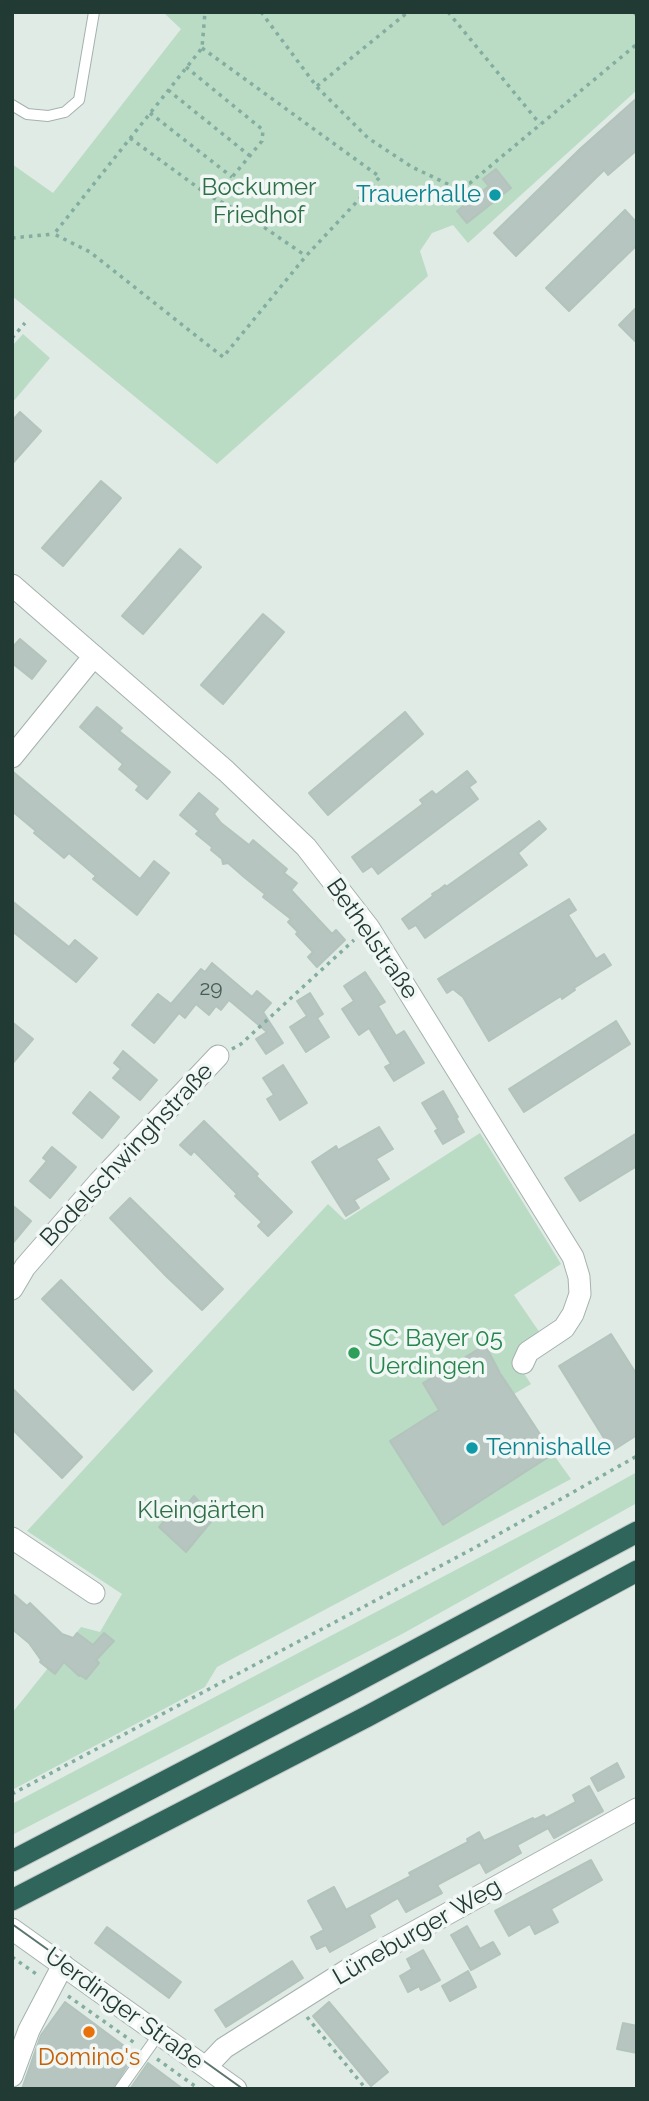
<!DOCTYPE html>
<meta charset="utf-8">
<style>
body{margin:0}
#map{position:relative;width:649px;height:2101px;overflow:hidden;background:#e1ebe6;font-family:Raleway,sans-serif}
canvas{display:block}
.frame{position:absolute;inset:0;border:14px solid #223a34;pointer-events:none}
</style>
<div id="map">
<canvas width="649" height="2101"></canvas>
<div class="frame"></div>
</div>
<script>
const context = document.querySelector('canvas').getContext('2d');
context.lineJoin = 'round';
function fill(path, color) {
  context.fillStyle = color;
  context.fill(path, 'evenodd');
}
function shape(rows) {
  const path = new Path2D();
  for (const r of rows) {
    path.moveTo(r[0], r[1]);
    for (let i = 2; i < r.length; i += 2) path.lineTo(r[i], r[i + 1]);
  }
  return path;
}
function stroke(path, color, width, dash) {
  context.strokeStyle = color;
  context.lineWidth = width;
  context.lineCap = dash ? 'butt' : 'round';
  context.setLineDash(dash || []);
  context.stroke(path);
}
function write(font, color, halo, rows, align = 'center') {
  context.font = font + ' Raleway,sans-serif';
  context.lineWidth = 7;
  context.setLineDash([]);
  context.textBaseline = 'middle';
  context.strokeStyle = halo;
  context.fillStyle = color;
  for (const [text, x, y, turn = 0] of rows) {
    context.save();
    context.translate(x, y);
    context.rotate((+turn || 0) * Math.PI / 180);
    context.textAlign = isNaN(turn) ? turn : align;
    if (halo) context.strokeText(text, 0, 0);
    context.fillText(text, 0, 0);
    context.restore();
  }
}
fill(shape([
 [163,12,637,12,637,90,468,243,453,225,432,233,420,251,428,276,217,464,12,296,12,164,53,193,181,29],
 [23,334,50,358,12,403,12,346],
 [480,1133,561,1264,514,1295,540,1333,523,1372,531,1384,514,1394,484,1345,424,1383,439,1410,391,1442,443,1525,553,1454,571,1479,217,1667,205,1687,12,1790,12,1713,81,1627,100,1632,122,1594,27,1531,328,1204,345,1220],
 [637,1472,637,1503,402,1634,12,1835,12,1804,558,1516]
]), '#badbc4');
const building = shape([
 [637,98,637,150,608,175,604,170,516,256,494,233,580,149,637,98],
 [496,169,511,188,467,223,457,211,489,186,483,179,496,169],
 [625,210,637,223,637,245,569,311,546,288,625,210],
 [637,307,637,343,619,325,637,307],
 [20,412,41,431,12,464,12,421,20,412],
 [101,481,121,498,63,566,42,548,101,481],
 [180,549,201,567,143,634,122,616,180,549],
 [263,614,284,632,223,704,201,685,263,614],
 [20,639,46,661,32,679,12,663,12,648,20,639],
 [97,707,122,728,119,731,170,772,147,799,136,790,139,786,119,769,123,764,80,727,97,707],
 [405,712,423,734,328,815,309,793,405,712],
 [12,771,140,879,154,861,169,873,137,915,93,879,96,876,69,853,64,858,34,833,36,831,12,811,12,771],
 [467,771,476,782,469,787,478,799,378,874,372,866,363,872,352,857,423,804,420,800,432,791,436,795,467,771],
 [199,793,218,809,214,814,221,823,249,845,253,840,287,869,284,873,297,883,291,890,332,934,336,930,345,940,317,967,308,957,313,952,296,934,298,932,288,922,291,919,263,897,265,894,244,877,228,863,223,864,222,859,211,850,212,847,196,834,199,831,180,815,199,793],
 [539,821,546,829,518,853,527,865,425,938,416,925,409,929,402,919,433,896,432,894,440,889,445,885,446,887,539,821],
 [569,899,576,910,568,915,596,959,604,954,611,965,574,988,575,990,562,999,561,996,489,1041,463,997,453,989,447,993,438,979,569,899],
 [12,901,69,947,75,940,97,958,76,982,12,931,12,901],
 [212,963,252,997,257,991,271,1003,263,1012,283,1043,266,1054,256,1039,267,1032,229,1000,221,1010,216,1006,209,1015,196,1004,185,1018,179,1013,154,1043,132,1025,158,994,171,1004,201,969,205,972,212,963],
 [365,972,385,1002,378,1006,396,1036,404,1031,424,1063,394,1081,385,1067,391,1064,369,1028,359,1035,342,1009,354,1001,344,986,365,972],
 [310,993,323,1014,317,1018,329,1037,306,1052,290,1027,307,1016,297,1001,310,993],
 [616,1021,630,1044,524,1112,509,1089,616,1021],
 [12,1022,33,1039,12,1064,12,1022],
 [123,1051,157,1080,140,1100,113,1078,121,1069,114,1063,123,1051],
 [283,1065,307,1103,280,1120,267,1099,274,1095,263,1078,283,1065],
 [443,1091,458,1117,456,1118,464,1132,443,1144,435,1131,438,1129,422,1103,443,1091],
 [90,1092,119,1117,102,1138,73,1113,90,1092],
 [204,1121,258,1174,256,1176,292,1212,268,1236,258,1226,262,1222,235,1196,237,1194,194,1151,191,1155,180,1145,204,1121],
 [379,1127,393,1149,376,1159,389,1179,354,1200,359,1208,346,1216,312,1162,336,1146,338,1150,379,1127],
 [637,1133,637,1166,580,1201,565,1178,637,1133],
 [52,1147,76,1167,50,1198,30,1181,47,1161,43,1158,52,1147],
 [130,1198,223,1289,202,1310,167,1277,110,1218,130,1198],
 [12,1205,31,1221,12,1244,12,1205],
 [61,1280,152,1371,133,1390,42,1299,61,1280],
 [611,1334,637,1375,637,1435,612,1451,559,1366,611,1334],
 [485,1345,500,1373,553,1454,443,1525,390,1441,439,1410,423,1383,485,1345],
 [12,1388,82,1457,62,1478,12,1429,12,1388],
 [194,1496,214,1518,186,1552,159,1527,180,1504,184,1508,194,1496],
 [12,1593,27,1606,30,1603,62,1634,73,1638,77,1633,93,1645,104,1633,114,1641,96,1660,99,1663,86,1679,80,1675,79,1676,64,1662,55,1674,40,1662,41,1660,29,1643,12,1629,12,1593],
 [617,1763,624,1777,598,1791,591,1778,617,1763],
 [589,1786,603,1811,554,1838,548,1828,517,1845,521,1853,486,1873,480,1862,437,1885,442,1893,406,1912,398,1898,369,1915,375,1927,330,1952,326,1945,317,1949,311,1937,324,1930,308,1901,334,1887,346,1910,411,1876,409,1873,468,1842,467,1839,479,1832,484,1841,533,1818,534,1820,544,1815,546,1818,576,1802,573,1795,589,1786],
 [591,1860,602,1880,551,1909,558,1922,535,1934,530,1924,509,1936,495,1911,591,1860],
 [467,1926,480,1949,493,1942,500,1954,471,1970,451,1935,467,1926],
 [107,1927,181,1982,169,1998,95,1943,107,1927],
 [423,1950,440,1980,421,1990,419,1986,408,1992,400,1976,412,1969,407,1959,423,1950],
 [292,1961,303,1978,226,2027,215,2010,292,1961],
 [468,1971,476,1987,450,2001,442,1986,468,1971],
 [65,2002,135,2054,112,2089,22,2089,41,2035,65,2002],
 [329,2002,388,2072,371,2086,313,2016,329,2002],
 [623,2023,637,2026,637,2053,617,2049,623,2023],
 [148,2063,183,2089,130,2089,148,2063]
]);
fill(building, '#b6c5bf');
stroke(building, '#b3c4bd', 2);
const service = shape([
 [12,105,27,114,48,116,65,112,79,100,94,12],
 [120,2089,159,2034]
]);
const minor = shape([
 [12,585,226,771,306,847,369,928,573,1257,579,1277,580,1294,573,1314,564,1328,528,1352,523,1363],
 [12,757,94,656],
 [12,1289,25,1267,99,1182,218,1056],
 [12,1538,94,1593],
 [206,2067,224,2048,360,1962,637,1809],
 [12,2076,29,2030,63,1965]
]);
const tertiary = shape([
 [12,1929,236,2089]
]);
const motorway = shape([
 [12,1861,346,1687,637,1532],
 [12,1900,368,1716,637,1571]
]);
stroke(service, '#a4b2ad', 12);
stroke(minor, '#a4b2ad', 23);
stroke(tertiary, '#a4b2ad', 23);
stroke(motorway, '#c1c8c6', 23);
stroke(shape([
 [261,12,317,87,368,138,412,167,454,187,470,183,637,44],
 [448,12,540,124],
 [634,12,637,16],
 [202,48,380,177,306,256,223,357,90,252,54,234,202,48,205,12],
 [186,67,263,130,262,141,219,193,208,195],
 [317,86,408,12],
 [168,90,250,156],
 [150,113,232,177],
 [130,138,208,195,246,215,306,256],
 [12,238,54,234],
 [12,338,25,323],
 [232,1049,241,1044,354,940],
 [12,1794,476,1547,637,1456],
 [12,1957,39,1976],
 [68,1996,136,2044],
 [307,2017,366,2089],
 [157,2059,199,2089],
 [378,2089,379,2089]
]), '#83ada0', 3.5, [3.5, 5]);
stroke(service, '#fff', 10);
stroke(minor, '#fff', 21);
stroke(tertiary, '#fff', 21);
stroke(motorway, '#2f655b', 21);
stroke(shape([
 [12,1924,243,2089]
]), '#5c766f', 2);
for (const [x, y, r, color] of [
 [495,195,7,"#0f9aa8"],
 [354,1353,7,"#2e9e5b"],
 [472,1448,7,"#0f9aa8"],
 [89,2032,7,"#e8710a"]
]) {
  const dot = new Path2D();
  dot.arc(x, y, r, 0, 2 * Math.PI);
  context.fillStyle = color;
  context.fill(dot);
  stroke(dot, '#f1f7f4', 2.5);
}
write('21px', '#475d57', null, [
 ["29",211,989]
]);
write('24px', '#2e6f48', '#f1f7f4', [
 ["Bockumer",259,188],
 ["Friedhof",259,216],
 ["Kleingärten",201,1511]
]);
write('24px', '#0d838f', '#f1f7f4', [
 ["Trauerhalle",481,195],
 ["Tennishalle",486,1448,"left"]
], 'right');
write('24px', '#223a34', '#f1f7f4', [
 ["Bethelstraße",372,939,55],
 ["Bodelschwinghstraße",127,1155,-47],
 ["Lüneburger Weg",417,1932,-30],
 ["Uerdinger Straße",124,2009,36]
]);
write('24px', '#27864d', '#f1f7f4', [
 ["SC Bayer 05",368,1339],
 ["Uerdingen",368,1367]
], 'left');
write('24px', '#c56008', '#f1f7f4', [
 ["Domino's",89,2058]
]);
</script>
